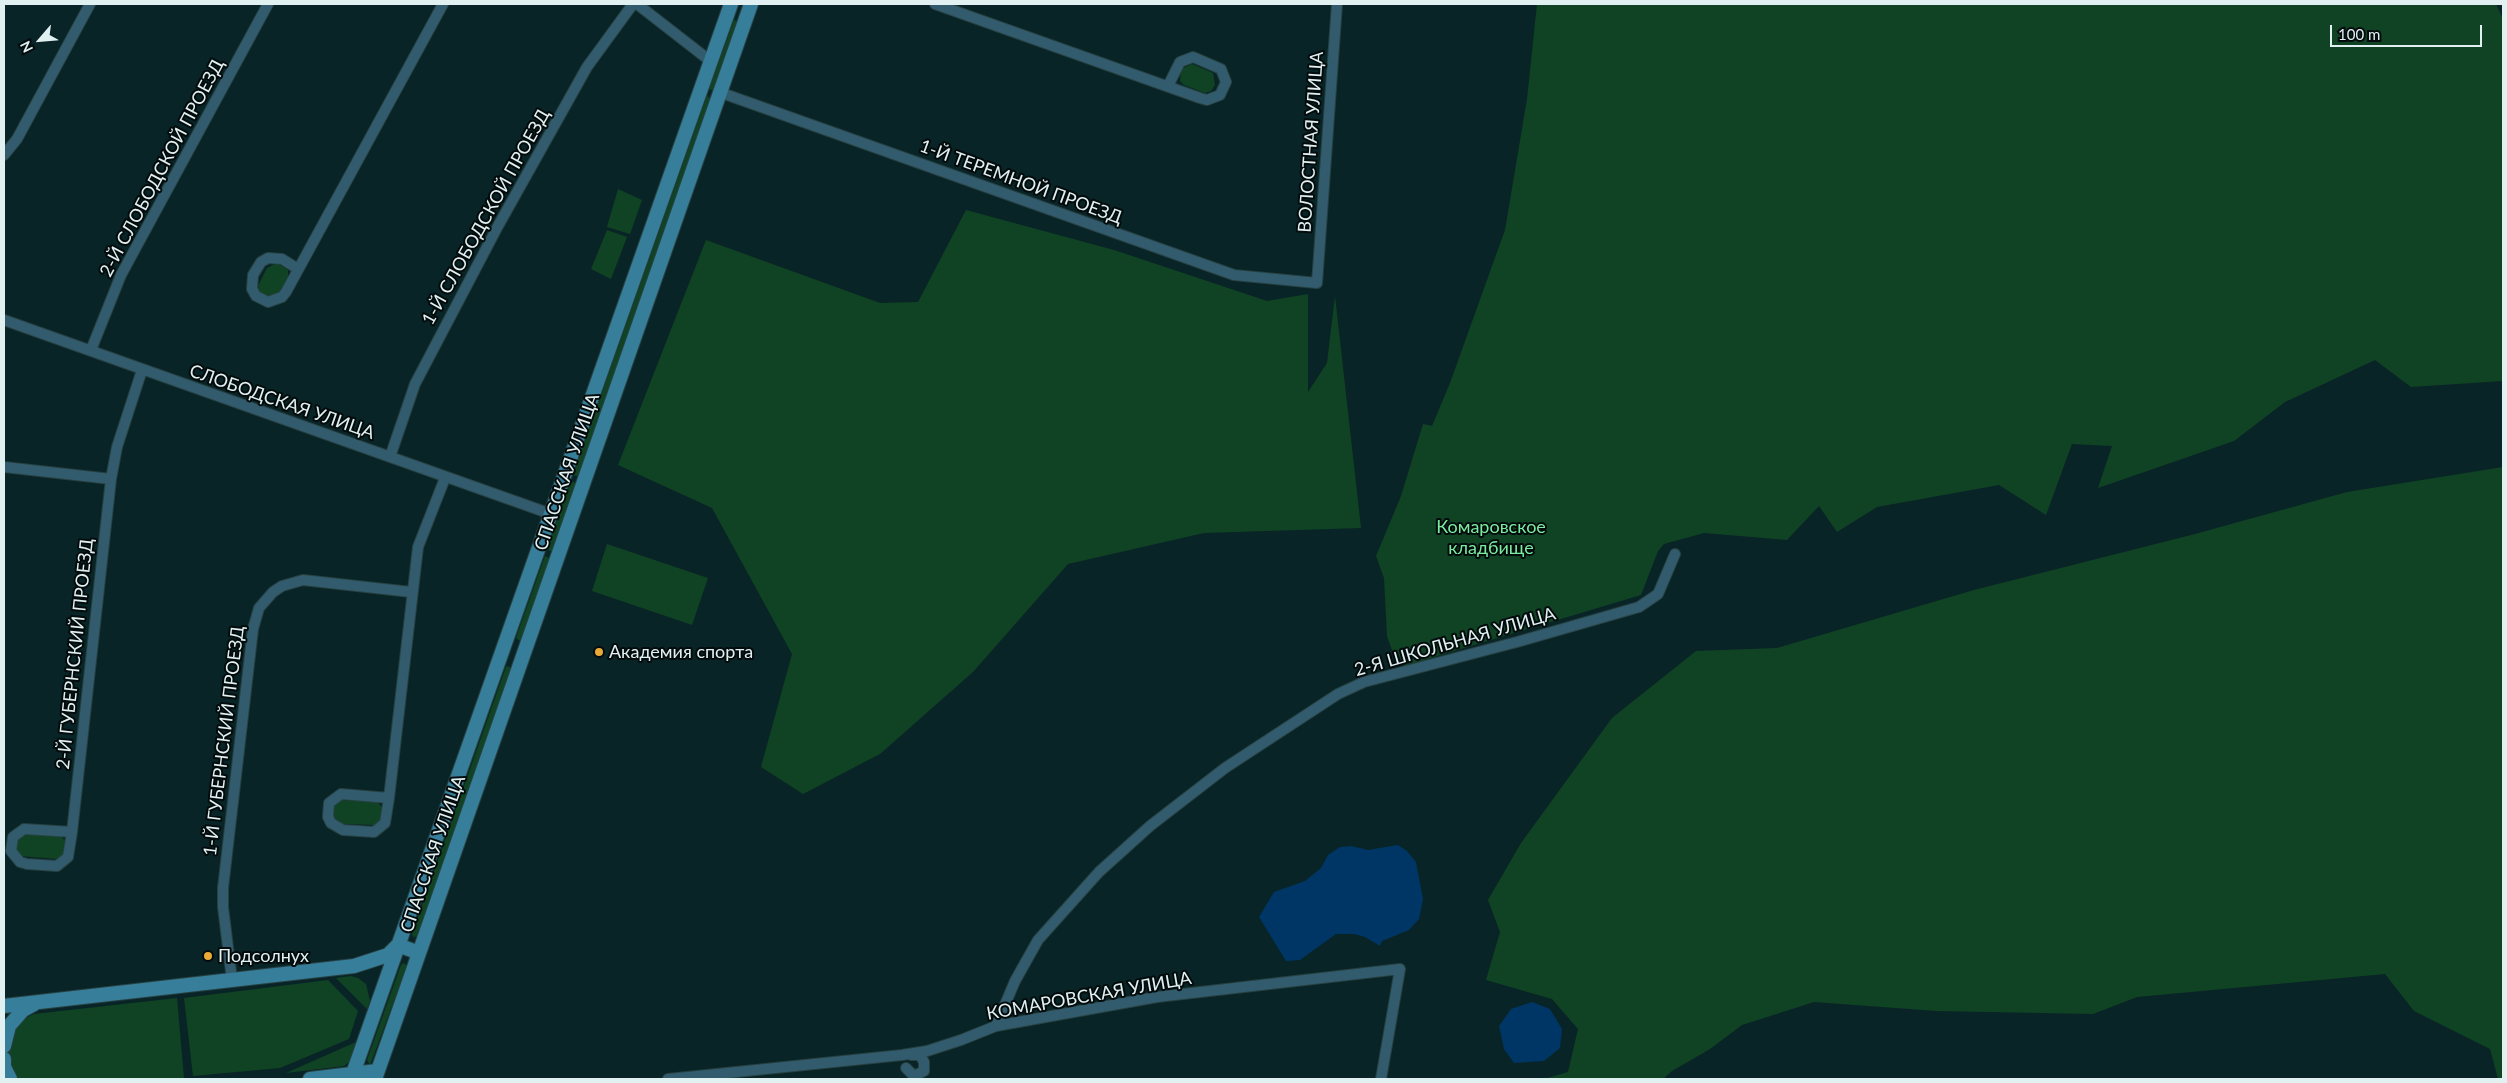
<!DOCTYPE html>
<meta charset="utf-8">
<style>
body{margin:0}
#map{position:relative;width:2507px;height:1083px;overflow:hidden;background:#092426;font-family:Lato,sans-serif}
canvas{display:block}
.frame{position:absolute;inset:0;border:5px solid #e1f0f1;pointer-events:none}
.north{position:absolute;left:15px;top:15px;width:50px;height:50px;-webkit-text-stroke:4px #030b0c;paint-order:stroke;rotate:243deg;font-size:14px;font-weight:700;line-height:20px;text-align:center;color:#e1f0f1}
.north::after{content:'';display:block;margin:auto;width:18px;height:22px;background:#e1f0f1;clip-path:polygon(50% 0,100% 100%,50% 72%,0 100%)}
.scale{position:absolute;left:2330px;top:25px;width:152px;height:22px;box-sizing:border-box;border:2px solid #e1f0f1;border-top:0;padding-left:6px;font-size:15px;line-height:18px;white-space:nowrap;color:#e1f0f1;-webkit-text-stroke:4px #030b0c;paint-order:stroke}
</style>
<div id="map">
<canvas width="2507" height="1083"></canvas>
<div class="frame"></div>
<div class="north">N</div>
<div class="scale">100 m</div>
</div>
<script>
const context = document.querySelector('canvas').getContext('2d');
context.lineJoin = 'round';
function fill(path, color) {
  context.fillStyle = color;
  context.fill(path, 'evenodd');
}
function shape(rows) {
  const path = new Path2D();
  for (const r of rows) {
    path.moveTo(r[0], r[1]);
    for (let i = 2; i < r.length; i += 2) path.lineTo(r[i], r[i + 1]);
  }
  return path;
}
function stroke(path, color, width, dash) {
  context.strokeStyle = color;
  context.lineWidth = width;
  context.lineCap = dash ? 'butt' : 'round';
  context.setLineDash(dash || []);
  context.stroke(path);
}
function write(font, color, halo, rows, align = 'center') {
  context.font = font + ' Lato,sans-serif';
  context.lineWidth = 4;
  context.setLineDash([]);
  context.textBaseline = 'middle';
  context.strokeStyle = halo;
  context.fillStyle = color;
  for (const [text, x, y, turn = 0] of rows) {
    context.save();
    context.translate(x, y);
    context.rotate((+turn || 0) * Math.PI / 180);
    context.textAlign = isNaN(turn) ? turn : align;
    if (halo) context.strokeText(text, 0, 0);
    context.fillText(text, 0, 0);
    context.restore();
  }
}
fill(shape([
 [1537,4,2496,4,2503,19,2503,381,2411,387,2375,360,2285,402,2234,441,2098,488,2112,446,2072,444,2046,515,1999,485,1877,507,1837,532,1819,506,1787,540,1704,533,1664,544,1658,551,1641,595,1404,666,1398,654,1393,653,1387,636,1384,578,1376,556,1401,496,1423,424,1432,426,1450,383,1505,230,1527,99],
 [734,20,740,22,715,91,709,89],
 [1192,64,1213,73,1215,85,1211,91,1205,93,1184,85,1180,81,1181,69],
 [707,96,713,99,580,477,573,475],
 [618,189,642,200,630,234,607,227],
 [966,210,1114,250,1267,301,1308,294,1308,392,1327,363,1335,296,1361,528,1204,533,1068,564,973,672,880,754,803,794,761,767,792,654,712,508,618,465,706,240,880,303,918,302],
 [607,230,627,237,611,279,591,269],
 [277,263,288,270,288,277,280,293,269,299,260,292,258,286,267,268],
 [2503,467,2503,1079,2498,1079,2490,1049,2414,1011,2385,974,2137,997,2093,1014,1937,1011,1814,1002,1742,1025,1710,1049,1672,1071,1663,1079,1544,1079,1568,1072,1578,1029,1552,999,1486,980,1500,932,1488,900,1521,843,1612,718,1696,651,1777,648,1974,590,2195,534,2347,492],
 [571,481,577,484,554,552,547,550],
 [607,544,708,578,692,625,592,591],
 [545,556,551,559,522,640,520,641,516,638],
 [508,666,512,669,418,936,413,937,412,934,506,667],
 [342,800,377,802,383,808,385,816,375,825,342,824,333,819,334,804],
 [25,834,60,836,67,842,68,850,58,859,19,856,16,853,14,842],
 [404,963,407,966,370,1065,367,1060,401,965],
 [351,976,358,978,366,984,370,1001,367,1009,336,978],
 [328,980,358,1011,349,1039,280,1068,193,1076,184,998],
 [177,998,184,1078,15,1079,9,1069,7,1053,15,1028,23,1019,34,1014],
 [356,1042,349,1062,344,1066,286,1073]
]), '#104324');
fill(shape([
 [1398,845,1407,851,1416,862,1423,899,1419,919,1409,930,1382,941,1380,946,1365,937,1354,934,1336,934,1300,960,1286,961,1259,917,1274,892,1305,881,1321,868,1328,855,1340,847,1351,846,1368,850],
 [1532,1002,1550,1009,1562,1029,1560,1048,1544,1061,1514,1063,1504,1049,1499,1026,1511,1009]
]), '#003665');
const street = shape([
 [637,4,709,60],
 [935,4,1200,98,1207,100,1220,95,1226,82,1221,69,1193,57,1180,62,1168,86],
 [719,92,1234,275,1317,283,1337,4],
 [4,155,17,139,90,4],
 [298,269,282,259,268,258,261,262,253,275,252,289,256,296,268,302,282,297,286,292,443,4],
 [4,320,551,514],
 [91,350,121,275,268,4],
 [390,457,415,384,498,226,587,67,633,4],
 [4,467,111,479],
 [389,798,385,823,374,832,343,830,331,823,328,817,329,803,341,794,389,798,418,547,445,478],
 [72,832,68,857,57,866,27,864,20,862,11,851,13,837,24,829,72,832,111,479,117,447,142,370],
 [232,980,223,907,223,888,253,629,259,608,273,592,282,586,303,580,411,592],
 [996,1026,1015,981,1038,940,1099,872,1150,826,1225,768,1338,694,1364,682,1517,642,1639,607,1658,594,1675,554],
 [906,1068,914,1076,924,1071,924,1062,920,1055,911,1055],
 [668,1079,902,1055,927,1051,961,1040,996,1026,1157,997,1400,969,1381,1079]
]);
const secondary = shape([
 [4,1006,354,966,388,955,398,945,419,953],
 [4,1046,9,1026,23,1010,34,1004],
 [4,1059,4,1067,10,1079],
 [310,1079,377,1071],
 [351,1079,731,4],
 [375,1079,751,4]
]);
stroke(street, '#274142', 12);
stroke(secondary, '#274142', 16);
stroke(street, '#325c6d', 10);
stroke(secondary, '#377e9a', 14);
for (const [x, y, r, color] of [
 [599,652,5,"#e9aa38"],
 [208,956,5,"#e9aa38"]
]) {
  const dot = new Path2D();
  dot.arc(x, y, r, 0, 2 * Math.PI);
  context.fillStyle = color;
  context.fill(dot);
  stroke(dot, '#030b0c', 2);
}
write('18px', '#e1f0f1', '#030b0c', [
 ["ВОЛОСТНАЯ УЛИЦА",1311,142,-86],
 ["2-Й СЛОБОДСКОЙ ПРОЕЗД",162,168,-62],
 ["1-Й ТЕРЕМНОЙ ПРОЕЗД",1021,182,20],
 ["1-Й СЛОБОДСКОЙ ПРОЕЗД",486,217,-61],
 ["СЛОБОДСКАЯ УЛИЦА",282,402,19],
 ["СПАССКАЯ УЛИЦА",567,472,-71],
 ["2-Я ШКОЛЬНАЯ УЛИЦА",1455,642,-16],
 ["2-Й ГУБЕРНСКИЙ ПРОЕЗД",75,654,-84],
 ["1-Й ГУБЕРНСКИЙ ПРОЕЗД",224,741,-83],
 ["СПАССКАЯ УЛИЦА",433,854,-71],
 ["КОМАРОВСКАЯ УЛИЦА",1089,996,-10]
]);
write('18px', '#7aec9f', '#030b0c', [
 ["Комаровское",1491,527],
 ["кладбище",1491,548]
]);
write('18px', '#e1f0f1', '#030b0c', [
 ["Академия спорта",609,652],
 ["Подсолнух",218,956]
], 'left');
</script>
